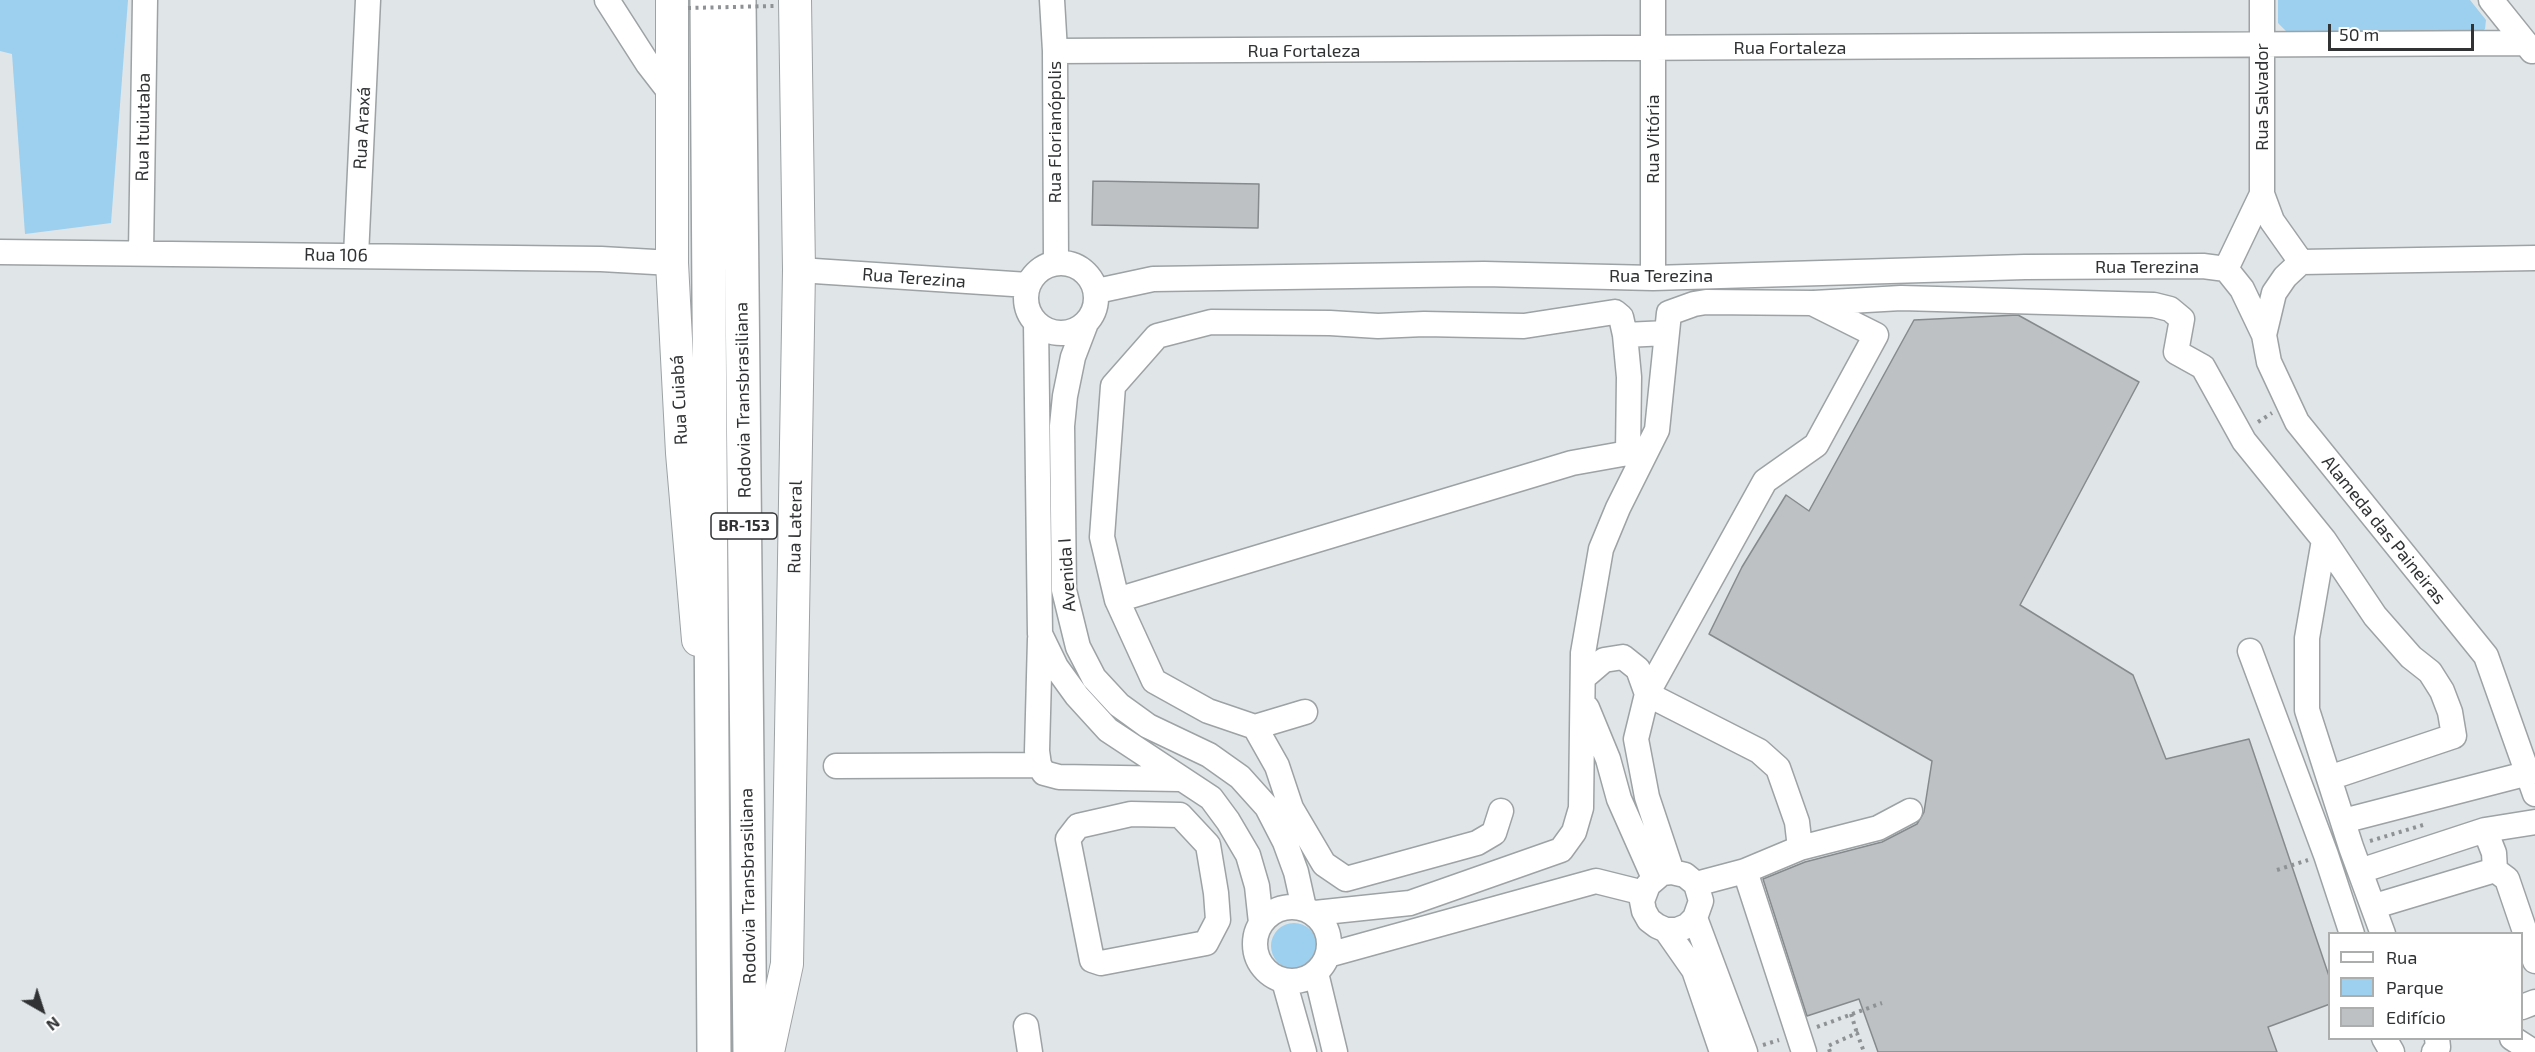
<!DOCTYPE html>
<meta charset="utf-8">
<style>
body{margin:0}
#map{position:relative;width:2535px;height:1052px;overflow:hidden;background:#e0e5e8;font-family:"Exo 2",sans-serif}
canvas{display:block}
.legend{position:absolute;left:2328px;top:932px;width:195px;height:108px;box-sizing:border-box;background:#fff;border:2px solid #acadad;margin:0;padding:8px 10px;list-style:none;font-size:18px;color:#303233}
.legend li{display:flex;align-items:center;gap:12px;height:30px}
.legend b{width:30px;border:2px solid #acadad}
.north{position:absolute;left:12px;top:980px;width:60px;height:60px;-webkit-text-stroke:4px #fff;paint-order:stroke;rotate:141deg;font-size:16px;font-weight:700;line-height:24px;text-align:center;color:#303233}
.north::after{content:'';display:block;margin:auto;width:21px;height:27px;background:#303233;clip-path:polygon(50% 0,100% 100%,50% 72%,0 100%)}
.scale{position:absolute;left:2328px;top:24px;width:146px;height:27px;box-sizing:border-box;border:3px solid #303233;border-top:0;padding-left:8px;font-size:18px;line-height:21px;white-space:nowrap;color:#303233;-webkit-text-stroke:4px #fff;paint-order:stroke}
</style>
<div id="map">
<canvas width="2535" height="1052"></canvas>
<ul class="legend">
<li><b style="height:8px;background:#fff"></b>Rua</li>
<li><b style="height:16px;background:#9dcfee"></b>Parque</li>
<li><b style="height:16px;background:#bdc1c4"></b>Edifício</li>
</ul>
<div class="north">N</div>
<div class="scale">50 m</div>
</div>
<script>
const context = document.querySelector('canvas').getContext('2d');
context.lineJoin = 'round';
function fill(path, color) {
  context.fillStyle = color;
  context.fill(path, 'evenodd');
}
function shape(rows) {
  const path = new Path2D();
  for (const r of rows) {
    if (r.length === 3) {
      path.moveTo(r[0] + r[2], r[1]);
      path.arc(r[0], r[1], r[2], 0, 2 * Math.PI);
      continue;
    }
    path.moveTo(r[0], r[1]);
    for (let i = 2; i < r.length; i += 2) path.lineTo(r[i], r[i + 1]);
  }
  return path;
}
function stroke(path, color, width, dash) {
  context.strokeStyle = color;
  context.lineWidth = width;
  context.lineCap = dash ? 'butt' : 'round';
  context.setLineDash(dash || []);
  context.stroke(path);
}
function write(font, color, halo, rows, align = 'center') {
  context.font = font + ' "Exo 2",sans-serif';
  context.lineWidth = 4.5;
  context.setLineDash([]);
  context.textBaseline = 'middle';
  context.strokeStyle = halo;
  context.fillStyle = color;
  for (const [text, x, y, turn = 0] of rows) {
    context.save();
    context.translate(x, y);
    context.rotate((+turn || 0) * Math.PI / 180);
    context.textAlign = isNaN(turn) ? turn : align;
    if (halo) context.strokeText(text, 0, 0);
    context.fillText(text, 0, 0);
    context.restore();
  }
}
fill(shape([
 [0,0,128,0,111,223,25,234,12,54,0,51],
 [2278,0,2470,0,2486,20,2485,29,2477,35,2288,33,2278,23],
 [1294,946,23]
]), '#9dcfee');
const building = shape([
 [1093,181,1259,184,1258,228,1092,225,1093,181],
 [2018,315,2139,382,2020,605,2133,675,2166,759,2249,739,2330,979,2330,1004,2268,1027,2277,1052,1878,1052,1859,999,1807,1016,1763,879,1805,862,1882,842,1917,824,1924,812,1932,761,1709,634,1742,567,1786,495,1809,511,1914,320,2018,315]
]);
fill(building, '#bdc1c4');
stroke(building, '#868a8d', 1.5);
const minor = shape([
 [607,0,648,64,672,95],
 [1052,0,1055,51,1056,263],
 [2262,0,2262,194,2272,221,2301,262],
 [2491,0,2532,51],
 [1055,51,2525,43],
 [0,252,601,259,672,263],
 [141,253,145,0],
 [356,256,368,0],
 [1061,298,35],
 [2226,269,2242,289,2264,335,2269,362,2297,422,2486,656,2535,794],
 [2226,269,2262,194],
 [799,270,1028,285],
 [1653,278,1653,0],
 [1097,291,1153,279,1484,274,1653,278,2025,267,2203,266,2226,269],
 [1814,303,1901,298,2154,305,2170,309,2182,319,2176,352,2203,367,2244,441,2324,540,2375,616,2411,657,2430,672,2442,691,2450,712,2454,736,2329,778],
 [1036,323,1040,634,1056,667,1077,696,1108,730,1211,798,1228,821,1248,855,1257,886,1261,923],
 [1086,323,1073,357,1065,396,1062,426,1064,590,1078,647,1094,678,1119,705,1148,726,1209,755,1240,777,1267,807,1285,842,1296,872,1304,908],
 [1625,335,1667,333],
 [2264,335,2274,293,2285,277,2301,262,2535,258],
 [2324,540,2307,638,2307,710,2351,847,2383,934],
 [1117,600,1572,463,1628,453,1643,458],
 [1040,639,1037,751,1039,765,1044,773,1059,777,1180,779],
 [2250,651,2326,855,2352,934],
 [1583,678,1604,660,1623,657,1638,669,1647,694,1759,751,1778,768,1797,822,1800,848,1745,871,1696,884],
 [1587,708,1608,759,1619,799,1654,878],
 [1305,712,1255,727,1208,711,1154,681,1117,600,1102,537,1113,386,1157,336,1211,322,1330,323,1378,326,1424,324,1524,326,1615,312,1621,317,1625,335,1629,377,1628,453],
 [1255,727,1277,766,1291,808,1324,864,1346,879,1477,843,1494,833,1501,811],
 [836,766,1039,765],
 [1131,814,1180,815,1208,845,1216,893,1218,920,1206,943,1101,963,1092,960,1068,839,1078,826,1131,814],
 [2343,821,2529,773],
 [2485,830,2494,853,2495,870,2507,879,2535,961],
 [1800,848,1878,828,1910,811],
 [1745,871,1804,1052],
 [2360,871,2485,830,2535,822],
 [2375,906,2495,870],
 [1292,944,37],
 [1315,913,1410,903,1561,850,1574,832,1581,808,1583,653,1601,549,1618,508,1657,430,1669,313,1694,304,1706,302,1812,303,1876,335,1816,445,1765,481,1647,694,1636,739,1647,797,1672,872],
 [1695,918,1687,926,1677,930,1666,930,1657,926,1649,920,1644,911,1642,901,1648,885,1662,873,1672,872,1685,875,1696,884,1701,901,1695,918,1745,1052],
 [1666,930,1694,970,1722,1052],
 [1328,955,1596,881,1644,893],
 [1316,973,1335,1052],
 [1284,981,1304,1052],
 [2522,1007,2535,1002],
 [1026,1026,1030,1052],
 [2384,1038,2392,1052],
 [2512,1038,2534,1052],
 [2434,1052,2438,1047,2437,1038]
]);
const major = shape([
 [672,0,672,263,682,453,698,640],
 [768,1052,787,964,799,270,795,0]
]);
const highway = shape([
 [707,0,714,1052],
 [739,0,750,1052]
]);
stroke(minor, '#9da2a4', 27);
stroke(major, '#9da2a4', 34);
stroke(highway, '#9da2a4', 36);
stroke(shape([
 [2258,422,2272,413],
 [2370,841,2423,825],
 [2277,870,2308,860],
 [1851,1014,1857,1033],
 [1817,1027,1882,1003],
 [1763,1045,1779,1040],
 [1830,1052,1828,1046,1857,1033,1864,1052]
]), '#8f9294', 4, [3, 4.5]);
stroke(minor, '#fff', 24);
stroke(major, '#fff', 32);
stroke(highway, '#fff', 33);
stroke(shape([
 [688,8,774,6]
]), '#8f9294', 4, [3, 4.5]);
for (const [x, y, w] of [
 [744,526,66]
]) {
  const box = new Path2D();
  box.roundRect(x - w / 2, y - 13, w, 26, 4.5);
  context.fillStyle = '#fff';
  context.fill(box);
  stroke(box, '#303233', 1.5);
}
write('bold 16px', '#303233', null, [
 ["BR-153",744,526]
]);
write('18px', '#303233', '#fff', [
 ["Rua Fortaleza",1790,48],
 ["Rua Fortaleza",1304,51],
 ["Rua Salvador",2262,97,-90],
 ["Rua Ituiutaba",143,127,-89],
 ["Rua Araxá",362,128,-87],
 ["Rua Florianópolis",1055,132,-90],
 ["Rua Vitória",1653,139,-90],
 ["Rua 106",336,255,1],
 ["Rua Terezina",2147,267],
 ["Rua Terezina",1661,276],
 ["Rua Terezina",914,278,4],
 ["Rua Cuiabá",679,400,-93],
 ["Rodovia Transbrasiliana",743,400,-91],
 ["Rua Lateral",795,527,-89],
 ["Alameda das Paineiras",2384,530,51],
 ["Avenida I",1067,575,-94],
 ["Rodovia Transbrasiliana",748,886,-91]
]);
</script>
